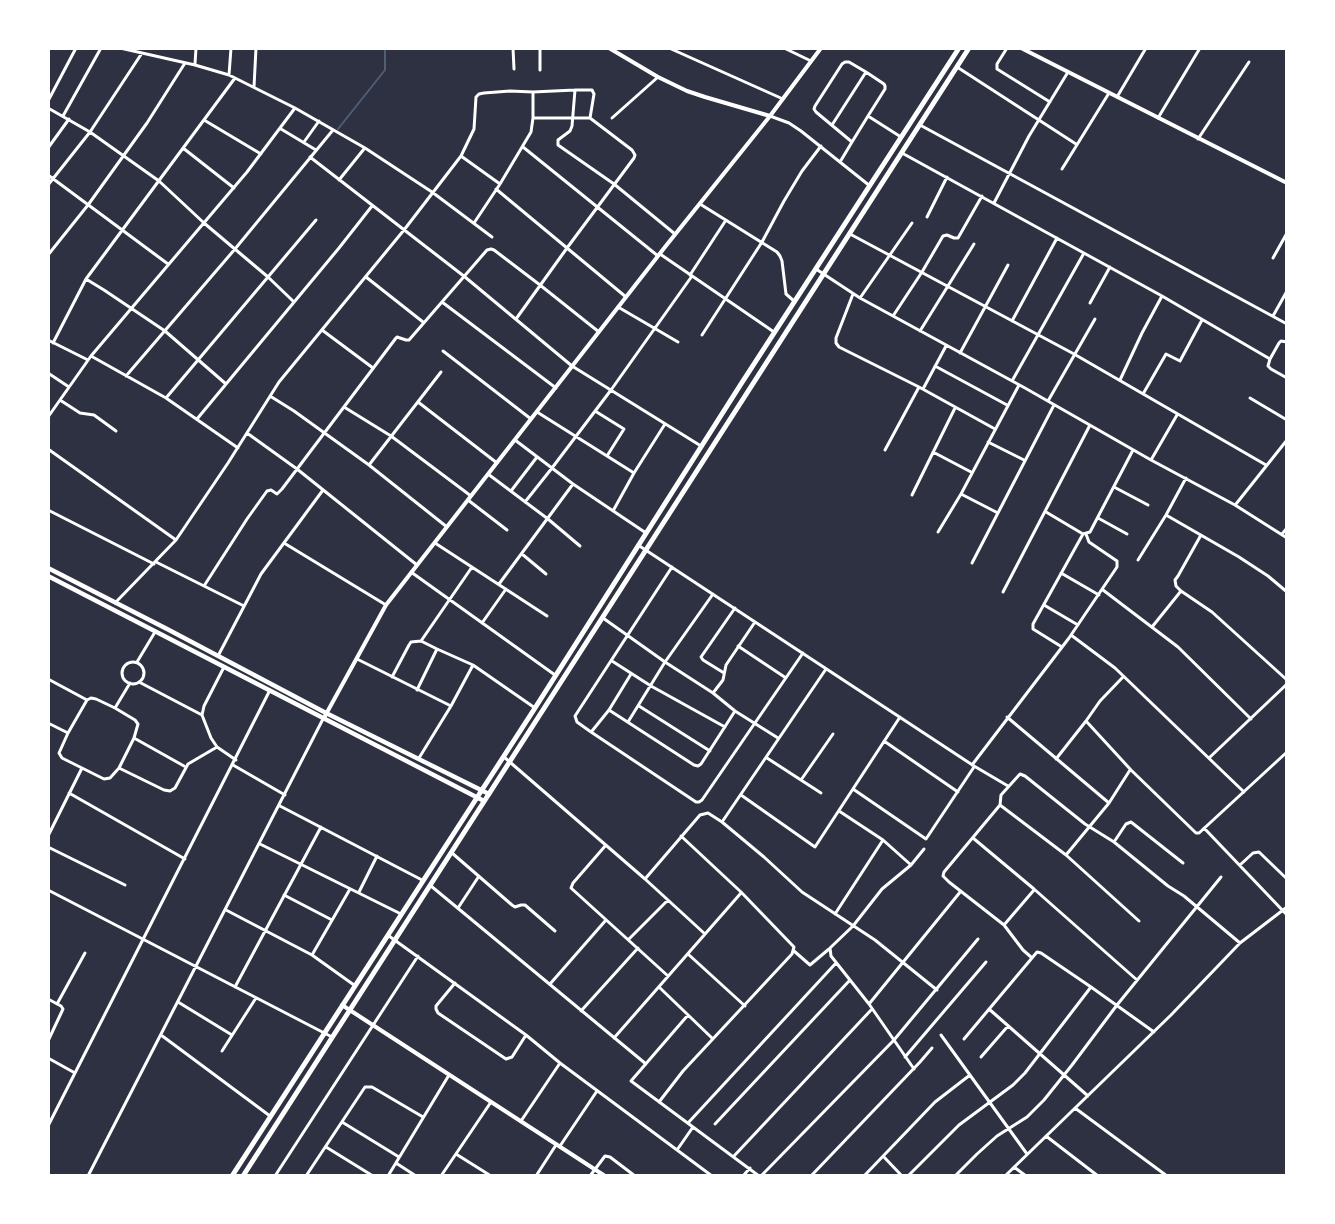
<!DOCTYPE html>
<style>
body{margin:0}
#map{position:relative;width:1335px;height:1224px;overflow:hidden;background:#2d3142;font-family:"IBM Plex Serif",serif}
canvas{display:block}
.frame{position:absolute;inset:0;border:50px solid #fff;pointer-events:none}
</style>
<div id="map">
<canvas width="1335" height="1224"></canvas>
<div class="frame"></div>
</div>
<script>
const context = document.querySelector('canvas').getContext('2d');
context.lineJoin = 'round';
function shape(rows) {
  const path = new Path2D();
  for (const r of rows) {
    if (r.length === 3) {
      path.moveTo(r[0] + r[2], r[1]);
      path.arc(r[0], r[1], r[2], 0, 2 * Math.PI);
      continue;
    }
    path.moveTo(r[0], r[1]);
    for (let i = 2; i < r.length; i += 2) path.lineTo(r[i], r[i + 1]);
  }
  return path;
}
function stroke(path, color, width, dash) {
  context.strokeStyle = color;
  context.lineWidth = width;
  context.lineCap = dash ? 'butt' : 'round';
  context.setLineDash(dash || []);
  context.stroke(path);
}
stroke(shape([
 [338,129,385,70,385,48]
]), '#4f5d75', 2);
stroke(shape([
 [120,48,195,65,229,75,295,108,365,148,432,192,492,237],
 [513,48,514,69],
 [669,48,783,99],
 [784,48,811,61],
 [1007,48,997,64,997,69,1050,102],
 [195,64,196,48],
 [957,67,1076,144],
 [540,70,540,48],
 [229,75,231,48],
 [254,87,256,48],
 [575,90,572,126,570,131,558,140,558,145,614,184,675,234],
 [1117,97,1146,48],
 [48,101,76,48],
 [48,108,90,132,159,181,204,223,268,277,294,302],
 [63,116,101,48],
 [770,116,789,123,801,131,870,186],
 [868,116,901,137],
 [533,118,590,118],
 [612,118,658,77],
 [1158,118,1200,48],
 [204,120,261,154],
 [832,125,866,72],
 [920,125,1287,324],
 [281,129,316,150],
 [1198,139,1249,62],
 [304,142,319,121],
 [523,147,658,256],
 [48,148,69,119],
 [183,148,234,188],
 [902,153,1162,296,1270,359],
 [461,156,500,184],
 [310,157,465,277,572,366,701,446],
 [840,162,852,142,868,116,885,89,885,86,884,84,866,72,849,62,845,62,842,64,815,106,814,109,816,112,852,142],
 [1062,169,1109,93],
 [48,175,168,264],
 [339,180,364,149],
 [48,185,90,132,142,53],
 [496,189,626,297],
 [994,203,1029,136,1068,72],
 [700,204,777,252,780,256,782,261,786,294,794,301],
 [927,217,947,177],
 [850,234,1074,354,1266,465],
 [660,254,774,332],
 [48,255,88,205,147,123,185,63],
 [1273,258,1287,233],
 [816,269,860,298,1025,388,1151,460,1235,505,1287,538],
 [690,275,726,220],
 [366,277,423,322],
 [86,279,104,290,165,331,226,384],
 [853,294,836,338,836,343,839,347,919,387,995,429],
 [860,298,912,223],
 [442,302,556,388],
 [1090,303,1110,267],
 [618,307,678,342],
 [893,316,922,272,943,236,947,235,954,238,958,238,982,196],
 [1273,316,1287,291],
 [516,319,567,248,634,158,635,155,632,150,590,118,594,94,592,90,575,90,533,92],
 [1012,321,1057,238],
 [322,330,373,368],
 [920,331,974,244],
 [702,335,762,242,784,201,802,171,821,146],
 [48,340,88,360],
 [1287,342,1281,341,1279,343,1270,359,1268,366,1271,369,1287,378],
 [53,343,86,279,235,78],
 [443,351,531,419],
 [960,353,1008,265],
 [91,356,166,398,238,448],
 [935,366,1007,405],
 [48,373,69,387],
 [126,376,235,249,333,130],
 [1120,380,1142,333,1162,296],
 [1012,381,1084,253],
 [923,389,946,346],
 [1143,394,1166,354,1180,361,1202,320],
 [270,396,294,411,369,465,447,527],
 [166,398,316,220],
 [1250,398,1287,420],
 [60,400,80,413,94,415,116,431],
 [1048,401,1095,319],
 [418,402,497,463],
 [344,407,391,436,471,496],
 [595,411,624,429,607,456],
 [537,412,634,473],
 [48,417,91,356,247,172,295,108],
 [197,419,339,248,372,206],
 [247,433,297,469,417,565],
 [515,440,573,484,646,533],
 [988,442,1024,460],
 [48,449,176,540],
 [885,450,919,387],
 [933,452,971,472],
 [1151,460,1177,415],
 [369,465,441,372],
 [488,474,548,519,580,546],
 [1114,487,1148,505],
 [511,491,537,457],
 [961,494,996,512],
 [912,495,955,408],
 [468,500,507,530],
 [525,502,552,468,611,390,692,276],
 [1236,504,1287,440],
 [48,510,154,564],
 [613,511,634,473,665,424],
 [1046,512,1083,534],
 [1166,515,1239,557,1268,576,1287,592],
 [1098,518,1127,534],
 [938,532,961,494,1019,385],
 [1282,534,1287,528],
 [1201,535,1178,576,1175,580,1176,586,1181,591,1212,612,1287,680],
 [284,543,386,605],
 [435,543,547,616],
 [638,545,974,766,1008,786],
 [522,554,546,574],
 [1138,560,1166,515,1186,478],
 [156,562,244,606],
 [972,563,1054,405],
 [672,567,575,716,577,722,591,732,696,802,699,802,702,800,803,653],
 [411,572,555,675],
 [1061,573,1099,595],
 [499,584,573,484],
 [204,586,247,519,267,491,271,490,277,494,282,489,396,338,397,337,406,340,409,340,487,250,491,249,494,250,540,285,599,332],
 [1103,590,1178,647,1251,719],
 [1003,592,1090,425],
 [115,603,176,540,228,463,279,382,404,230,461,156,474,129,476,97,479,94,484,93,510,91,533,92,533,118,531,132,500,184,474,223],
 [1044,605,1078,625],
 [603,618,665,662,713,693,735,711,778,738],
 [482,623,506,589],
 [1152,627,1181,591],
 [1071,635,1115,668,1244,792],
 [421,641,472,567],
 [738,646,786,678],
 [1062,647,1033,629,1033,624,1083,534,1090,532,1133,450],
 [437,649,473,665,535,708],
 [218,656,261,574,323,490],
 [357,659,451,706],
 [612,661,651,686,725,727],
 [137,662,155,632],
 [133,673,11],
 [224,667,204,706,202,715,211,738,217,747,236,760],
 [724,673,703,660,701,657,735,608],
 [392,677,409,645,411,642,421,641,437,649,417,690],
 [48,679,87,700],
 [139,682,202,715],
 [713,693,723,680,726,665,755,622],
 [91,698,96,699,115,708,135,720,138,724,134,738,119,768,110,778,104,779,62,758,59,753,68,733,87,700,91,698],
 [639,706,710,751],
 [115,708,130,683],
 [609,710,694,765,698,766,701,764,735,711],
 [1007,717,1109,803],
 [1086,721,1131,770,1196,833,1199,833,1287,752],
 [628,722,665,662,713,594],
 [48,723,68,733],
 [592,731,609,710,631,674],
 [134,738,184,766],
 [884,741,958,792],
 [504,757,645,879,705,934],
 [419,758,451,706,473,665],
 [767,758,821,793],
 [1209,758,1287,684],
 [1056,759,1086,721,1100,701,1123,677],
 [233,765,285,795],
 [972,765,1069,638,1117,567,1117,561,1089,542,1086,534],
 [119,768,164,790,170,791,175,788,188,764,217,747],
 [801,780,833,734],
 [853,789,926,839,974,767],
 [69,793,185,859],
 [741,795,815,847,900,717],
 [1000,805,1066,855,1139,921],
 [280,806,422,880],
 [839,811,883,840,911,865],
 [722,822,826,669],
 [1204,828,1287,915],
 [48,836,82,768],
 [973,838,1034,889,1137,980],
 [1114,842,1126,824,1131,822,1183,863],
 [260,844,401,914],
 [606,845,573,883,571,888,668,976],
 [48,847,125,885],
 [452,853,512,905,515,907,521,905,525,905,555,931],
 [1066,855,1109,803,1130,770],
 [1240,865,1253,853,1259,852,1287,879],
 [645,879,700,815,708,813,722,822,764,857,802,892,875,940,937,990],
 [431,886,646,1064],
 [48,890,332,1037],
 [359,892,377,856],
 [284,895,332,920],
 [458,908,479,876],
 [226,910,312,955,354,985],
 [835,914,883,840],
 [1004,925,1034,890],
 [389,936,526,1035,560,1063,712,1176],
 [629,939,668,900],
 [794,951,810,965,829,949],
 [688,954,745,1006],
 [312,955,350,889],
 [1031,957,1023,950,1004,925,949,882,943,876,944,872,1000,805,1001,795,1020,774,1025,776,1085,824,1114,842,1168,886,1184,896,1240,943],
 [455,983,436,1006,436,1009,438,1013,506,1059,512,1057,526,1035],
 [550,984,606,920],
 [235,987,321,827],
 [659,987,713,1039],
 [48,999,61,1006,63,1009,48,1041],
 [178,1002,232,1035],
 [57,1004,85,953],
 [869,1004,961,891],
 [989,1009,1088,1096],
 [581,1011,638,948],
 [688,1015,631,1081,759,1176],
 [161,1035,270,1116],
 [941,1035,1027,1154],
 [614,1038,741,893],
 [964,1039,1037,952,1041,953,1091,987,1154,1032],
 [222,1051,256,998],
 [905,1057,986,962],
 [981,1057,1008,1026],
 [48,1058,75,1073],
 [914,1069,869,1004,831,956,830,948,853,926,882,889,911,865,924,849],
 [659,1102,683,1071,792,954,794,947,741,892,681,836],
 [1075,1108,1167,1176],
 [521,1121,560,1063],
 [342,1122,399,1157],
 [688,1123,836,963],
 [715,1124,850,980],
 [48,1126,270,690],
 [1046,1136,1098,1176],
 [560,1146,597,1091],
 [326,1147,373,1176],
 [677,1150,693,1127],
 [456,1154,491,1176],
 [734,1156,872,1009],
 [883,1156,902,1176],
 [396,1163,416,1176],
 [1014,1167,1026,1176],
 [88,1176,323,719],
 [275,1176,418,956],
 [306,1176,365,1087,372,1087,423,1117],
 [388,1176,449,1075],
 [441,1176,491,1102],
 [536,1176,556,1145],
 [590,1176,605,1156,610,1157,635,1176],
 [743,1176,750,1168],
 [761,1176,894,1040,978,939],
 [811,1176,920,1062,932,1048],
 [864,1176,935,1102,970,1075],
 [908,1176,959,1125,1013,1085,1025,1073,1091,987],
 [955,1176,977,1154,997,1136,1027,1117,1044,1100,1072,1065,1117,1005,1221,877],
 [1005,1176,1171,1015,1240,943,1287,907]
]), '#fff', 3);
stroke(shape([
 [609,48,658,77,687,91,705,97,770,116],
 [1021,48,1287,183],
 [325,716,386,605,665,247,770,116,821,48],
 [342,1005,605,1176]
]), '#fff', 4);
stroke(shape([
 [48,568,169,630,326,713,489,794],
 [48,576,484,801]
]), '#fff', 4.5);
stroke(shape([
 [232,1176,535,708,741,384,959,48],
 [243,1176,969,48]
]), '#fff', 5);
</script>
